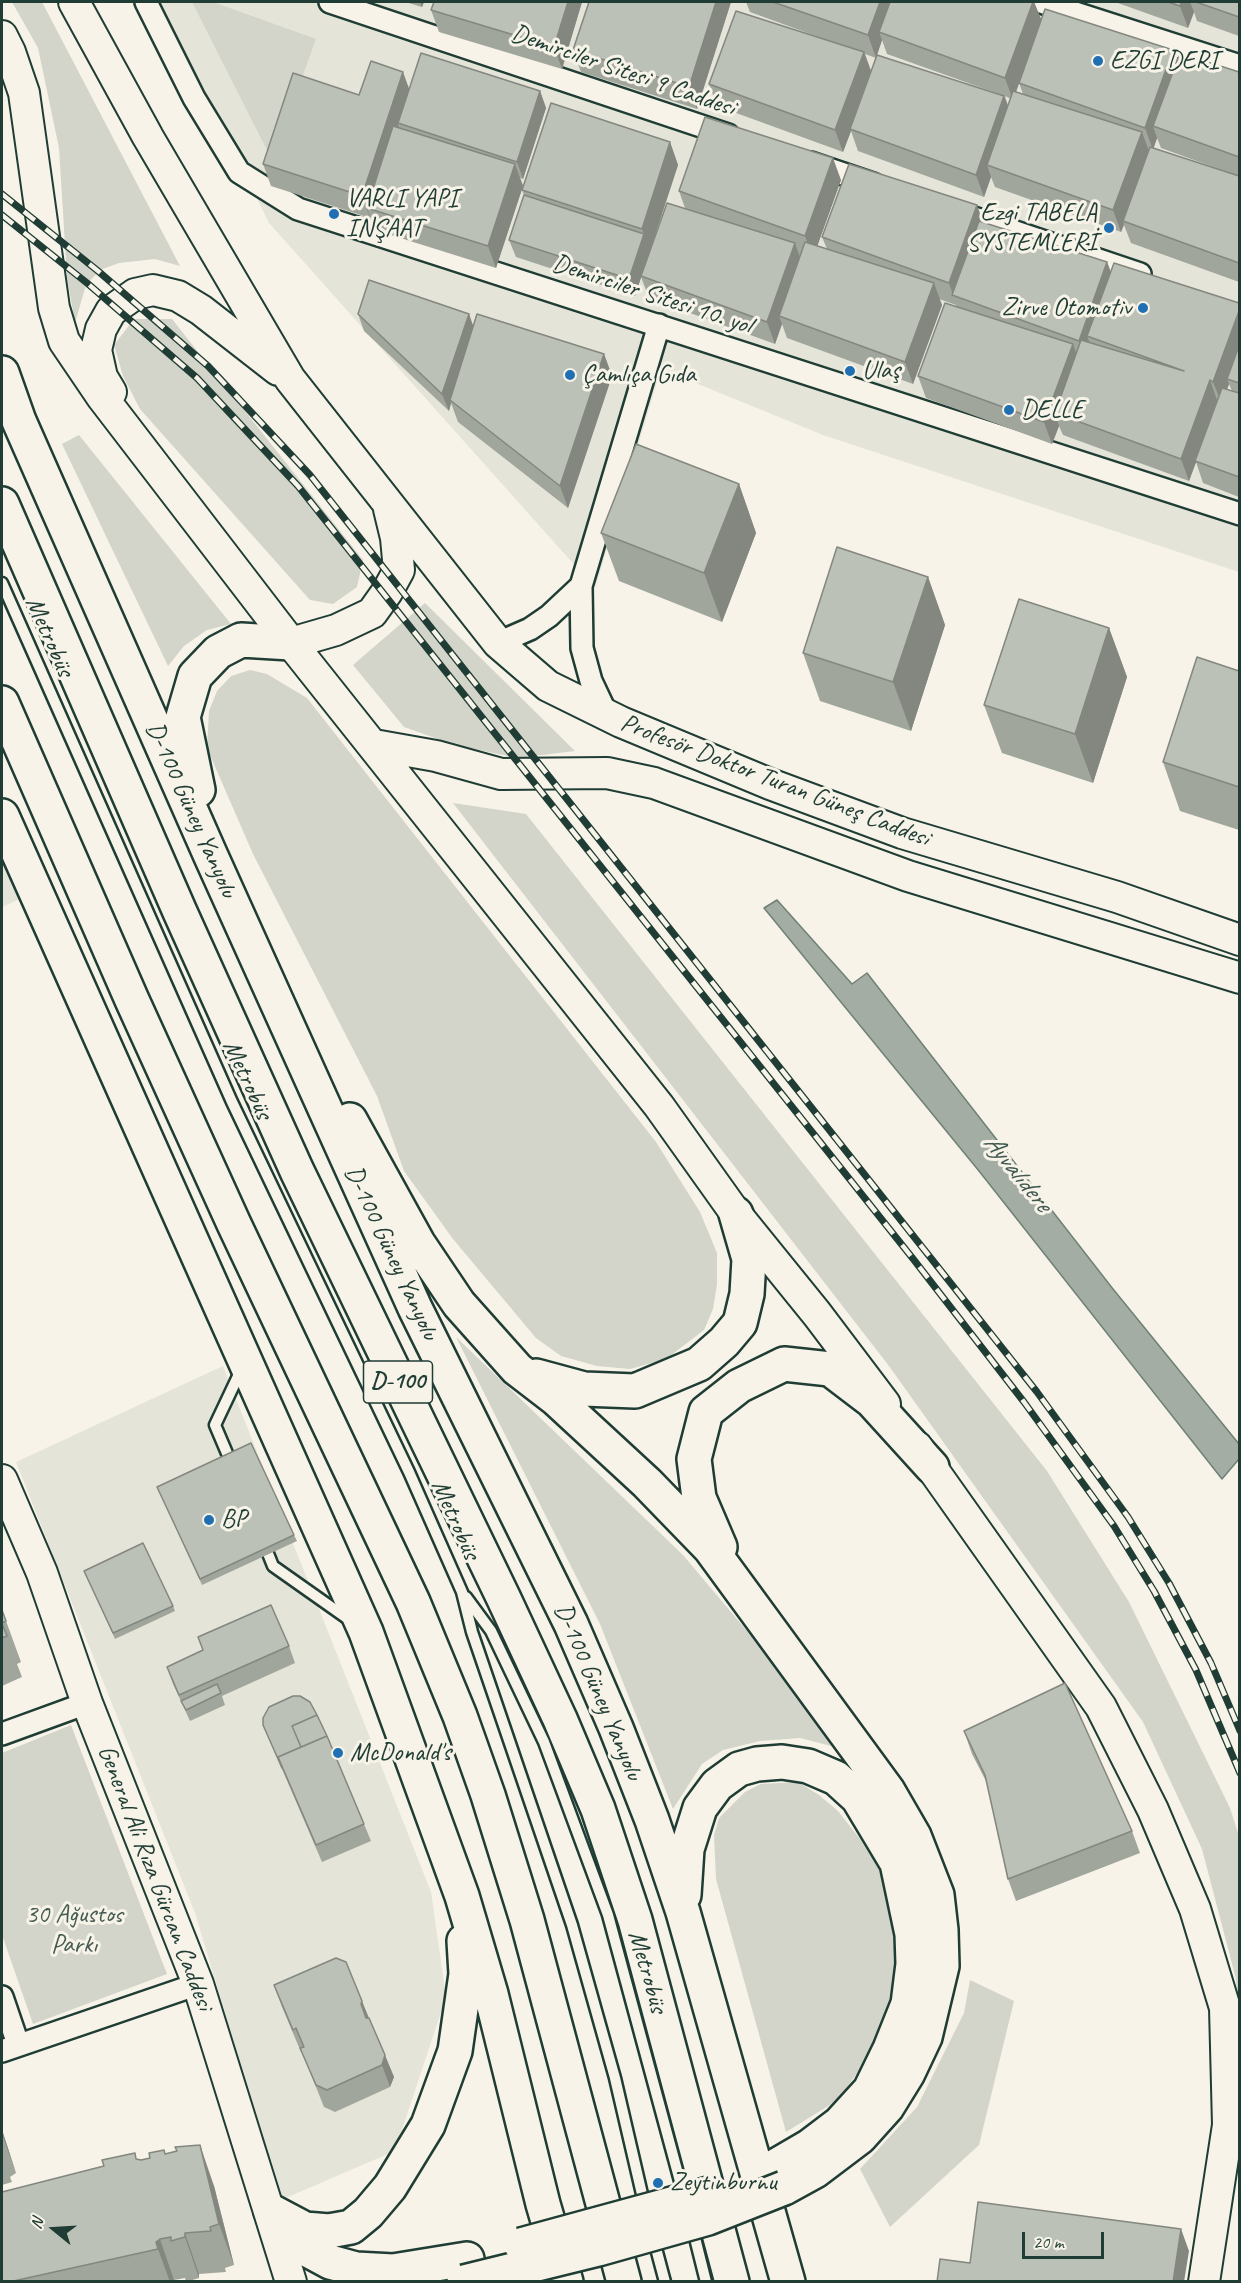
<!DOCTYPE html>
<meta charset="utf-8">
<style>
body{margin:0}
#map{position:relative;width:1241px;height:2283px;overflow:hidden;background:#f7f3e8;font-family:Caveat,sans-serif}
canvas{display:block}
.frame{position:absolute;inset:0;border:3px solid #1f3d34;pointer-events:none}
.north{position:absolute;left:24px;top:2199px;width:60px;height:60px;-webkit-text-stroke:4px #f7f3e8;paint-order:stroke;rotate:288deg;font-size:16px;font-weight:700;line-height:24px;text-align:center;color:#1f3d34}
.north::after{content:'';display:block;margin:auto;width:21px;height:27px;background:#1f3d34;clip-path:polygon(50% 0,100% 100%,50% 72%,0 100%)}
.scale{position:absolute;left:1022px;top:2232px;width:82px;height:27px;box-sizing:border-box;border:3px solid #1f3d34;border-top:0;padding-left:8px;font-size:18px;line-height:21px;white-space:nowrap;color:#1f3d34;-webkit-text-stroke:4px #f7f3e8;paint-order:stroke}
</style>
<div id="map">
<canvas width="1241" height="2283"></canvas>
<div class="frame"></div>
<div class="north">N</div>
<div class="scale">20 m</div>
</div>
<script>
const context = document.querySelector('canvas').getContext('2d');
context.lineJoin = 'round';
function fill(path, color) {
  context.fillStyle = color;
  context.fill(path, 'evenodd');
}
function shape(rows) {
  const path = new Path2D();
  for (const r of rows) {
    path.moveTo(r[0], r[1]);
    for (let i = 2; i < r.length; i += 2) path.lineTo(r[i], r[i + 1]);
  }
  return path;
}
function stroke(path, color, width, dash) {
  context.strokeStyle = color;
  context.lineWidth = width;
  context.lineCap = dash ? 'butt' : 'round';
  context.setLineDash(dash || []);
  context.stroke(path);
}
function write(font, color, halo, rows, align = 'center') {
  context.font = font + ' Caveat,sans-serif';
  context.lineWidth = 6;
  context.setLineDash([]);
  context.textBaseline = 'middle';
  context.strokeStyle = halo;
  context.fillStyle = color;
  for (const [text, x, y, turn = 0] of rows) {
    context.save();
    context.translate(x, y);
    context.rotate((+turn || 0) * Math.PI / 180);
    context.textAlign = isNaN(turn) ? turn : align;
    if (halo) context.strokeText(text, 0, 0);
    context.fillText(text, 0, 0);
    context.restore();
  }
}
fill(shape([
 [160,2,1239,2,1239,572,823,435,661,369,595,588,269,223],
 [2,857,20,899,2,907],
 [223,1366,431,1892,446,1997,395,2151,281,2200,195,1913,16,1462]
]), '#e5e4d9');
fill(shape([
 [12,2,42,2,180,266,155,259,119,263,100,270,86,285,75,323,67,277,59,148,38,48],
 [192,2,213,2,316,39,272,160],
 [134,319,172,319,363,560,357,587,333,604,310,600,140,409,123,376,114,345],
 [79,435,231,624,207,630,184,646,168,666,62,444],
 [425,603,575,751,517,758,455,745,404,727,353,665],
 [250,670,267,674,307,698,656,1142,700,1212,717,1253,717,1284,713,1309,704,1330,666,1359,630,1369,597,1366,561,1356,536,1338,453,1239,404,1171,377,1096,253,854,207,748,209,711,217,691,231,676],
 [453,803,526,814,1047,1471,1129,1602,1230,1808,1239,1836,1239,2019,1236,1979,1202,1849,1143,1722,889,1366],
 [456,1337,683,1555,779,1669,835,1747,800,1738,760,1741,723,1750,702,1764,673,1809,600,1624],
 [71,1725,167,1974,33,2024,2,1935,2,1753],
 [798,1782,819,1795,838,1811,860,1839,879,1869,890,1906,897,1945,894,1985,883,2023,865,2062,838,2100,786,2132,716,1879,714,1835,719,1818,745,1792,761,1784],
 [970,1980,1014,2001,979,2145,890,2227,860,2169,917,2107,964,2013]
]), '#d3d5ca');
const water = shape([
 [777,900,852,984,867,973,1113,1289,1239,1444,1239,1459,1222,1479,979,1171,764,908,777,900]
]);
fill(water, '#a4ada3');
stroke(water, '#6f8077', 1.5);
const service = shape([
 [2,583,232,1102,409,1472,462,1592,472,1632,572,1925,615,2078,645,2207],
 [232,1465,215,1425,241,1370],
 [263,1541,273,1566,351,1621],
 [466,1597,491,1631,544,1742,608,1915,684,2196],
 [692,2226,706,2282],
 [653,2237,665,2282]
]);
const minor = shape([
 [146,2,194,98,239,172,298,209,1240,514],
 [330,2,728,135],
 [1041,2,1240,66],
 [811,163,873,184],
 [956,212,1140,274],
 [498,643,530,629,549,616,581,586],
 [608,717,591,681,582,648,581,586,659,325],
 [2,1734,87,1703],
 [2,1997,18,2044],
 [2,2051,198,1984]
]);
const secondary = shape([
 [74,2,148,137,290,379,498,643,548,686,621,722,770,784,902,833,1117,897,1240,940],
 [2,36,10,52,24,93,54,308,64,341,102,397,291,643,659,1106,736,1214,817,1314,885,1404],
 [111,392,102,377,96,350,101,329,111,311,135,294,153,290,178,296,201,310,278,370],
 [291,643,336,630,372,613,387,592,399,570,396,538,389,509],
 [374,745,436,756,501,774,607,773,654,783,908,876,1240,978],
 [917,1447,1101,1707,1153,1810,1195,1909,1225,2008,1228,2125,1204,2282],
 [2,1480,42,1573,87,1703,198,1984,291,2282]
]);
const primary = shape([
 [2,373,19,421,210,854,415,1308,571,1624,616,1728,652,1820,683,1912,788,2282],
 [198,790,183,717,195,676,218,652,241,640,291,643],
 [2,816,366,1632,462,1896,491,1994,543,2204,566,2282],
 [350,1120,418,1243,459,1304,517,1369,556,1399,647,1483,710,1548,888,1791,914,1836,937,1895,941,1930,942,1966,925,2037,908,2073,887,2107,860,2137,815,2171,784,2188],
 [536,1376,584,1389,635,1391,699,1364,724,1342,740,1323,747,1294,749,1259,736,1214],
 [720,1547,699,1498,694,1459,706,1412,739,1386,784,1364,830,1369,872,1401,932,1467],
 [684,1895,687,1849,700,1808,717,1785,739,1769,757,1764,782,1762,808,1766,836,1778,858,1798,897,1863,912,1934,913,1964,908,2004,890,2049,870,2090,839,2124,810,2146,774,2167],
 [271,2211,305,2229,329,2231,351,2227,368,2213,390,2187,428,2125,455,2051,466,1974,464,1941],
 [282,2223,304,2248,330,2262,356,2269,393,2271,467,2259]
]);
const trunk = shape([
 [2,504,180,912,297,1171,504,1599,560,1719,598,1809,635,1920,732,2282],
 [2,703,132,1000,234,1224,413,1602,460,1716,488,1795,527,1920,624,2282]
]);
stroke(service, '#1f3d34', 15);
stroke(minor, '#1f3d34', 26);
stroke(secondary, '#1f3d34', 34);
stroke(primary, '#1f3d34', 38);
stroke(trunk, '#1f3d34', 38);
stroke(service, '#f7f3e8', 10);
stroke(minor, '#f7f3e8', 21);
stroke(secondary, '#f7f3e8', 30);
stroke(primary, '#f7f3e8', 33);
stroke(trunk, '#f7f3e8', 33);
const rail = shape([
 [2,194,98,271,208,366,310,475,1037,1392,1128,1517,1169,1583,1211,1663,1240,1731],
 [2,215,87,283,197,378,298,486,914,1260,1024,1402,1114,1526,1154,1591,1196,1670,1240,1773]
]);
stroke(rail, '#1f3d34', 7);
stroke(rail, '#f7f3e8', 4.5, [14]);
const primaryBridge = shape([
 [521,2245,712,2193],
 [464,2282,598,2249,708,2218,784,2188]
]);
stroke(primaryBridge, '#1f3d34', 38, []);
stroke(primaryBridge, '#f7f3e8', 33);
fill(shape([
 [405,2,424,2,422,7],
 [582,2,562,69,439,32,431,10],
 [731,2,697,109,581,72,573,50],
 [746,2,1034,2,1041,20,1173,50,1177,60,1239,72,1239,282,1131,243,1124,225,1121,232,995,187,991,177,984,197,858,151,851,131,843,152,717,106,709,84,824,39,750,12],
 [882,40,887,54,999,94,871,71,865,54,876,58],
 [1019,83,1023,94,1016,92],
 [1005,96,1011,99,1008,106],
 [1157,138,1161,148,1227,172,1153,149],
 [1115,2,1239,2,1239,36,1197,21,1194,12,1188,28],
 [409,89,540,91,546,108,523,179,520,178,523,186,496,268,375,230,370,217,370,218,271,186,263,164,359,95],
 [670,142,678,165,650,251,685,208,679,191,841,180,817,246,827,249,822,237,984,223,1107,262,1111,272,1239,303,1239,497,1203,483,1196,462,1189,481,1063,435,1059,426,1052,444,926,398,918,376,956,307,956,305,939,299,942,305,913,384,787,338,782,324,775,344,649,298,641,277,635,296,516,257,509,240,524,195,522,190],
 [1229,384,1232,391,1227,389],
 [358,314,469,314,473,327,604,354,612,376,568,508,458,422,451,403,449,411,364,331],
 [739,484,756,533,722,622,619,581,601,533],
 [928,577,945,625,911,731,820,701,803,653],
 [1109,628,1127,677,1093,783,1002,753,984,705],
 [1239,671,1239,830,1180,811,1163,762],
 [157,1487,294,1535,297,1541,202,1585],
 [84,1571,173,1606,175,1611,115,1639],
 [2,1610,21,1662,17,1664,22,1677,2,1686],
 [198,1637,289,1646,295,1663,222,1696,225,1705,190,1721,173,1684,167,1667,203,1650],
 [263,1725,364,1824,371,1841,322,1862],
 [964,1731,1132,1831,1140,1853,1016,1901,1008,1879,988,1785,972,1754],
 [274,1985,368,2018,394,2077,390,2087,335,2112,324,2107,302,2052,301,2052,282,2007],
 [2,2130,16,2173,10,2177,12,2182,2,2185],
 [164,2150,165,2154,214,2186,234,2265,225,2268,226,2272,199,2274,199,2278,186,2282,185,2278,174,2280,173,2282,2,2282,137,2159,141,2160,150,2158]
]), '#a1a69d');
fill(shape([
 [420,2,424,2,422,7],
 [568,2,582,2,562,69,554,47],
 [716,2,731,2,697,109,689,87],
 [880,2,896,2,879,32,882,40,876,58,868,35],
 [1033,2,1034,2,1042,21,1013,100,1005,78],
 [1181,2,1190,2,1194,12,1188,28,1180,6],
 [1173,50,1182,72,1153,126,1157,138,1153,150,1145,128],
 [864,52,872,74,850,129,851,131,843,152,835,130],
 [403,72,411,94,398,123,399,128,367,208,370,217,370,218,362,196],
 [540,91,546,108,523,179,517,162],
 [1004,96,1013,118,987,165,991,177,984,197,976,175],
 [1142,132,1150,154,1123,221,1124,224,1121,232,1113,210],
 [670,142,678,165,635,296,629,279,644,234,642,229],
 [833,158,841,180,813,258,805,236],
 [515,164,523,186,496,268,488,246],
 [977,205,985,227,953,295,949,283],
 [795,243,803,266,779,316,782,324,775,344,767,322],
 [1107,262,1115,284,1087,336,1092,349,1087,363,1079,341],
 [934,283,942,305,913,384,905,362],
 [1239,311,1239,355,1227,379,1229,384,1222,404,1213,382],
 [469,314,475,331,450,400,451,403,449,411,442,394],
 [1073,344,1081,366,1055,413,1059,426,1052,444,1044,422],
 [604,354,612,376,568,508,560,486],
 [1210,380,1218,403,1189,481,1181,459],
 [739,484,756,533,722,622,704,573],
 [928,577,945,625,911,731,893,682],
 [1109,628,1127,677,1093,783,1075,734],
 [362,2001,371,2023,369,2026,361,2004],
 [385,2055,394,2077,390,2087,382,2065],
 [2,2130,16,2173,2,2134],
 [200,2145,214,2186,234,2265,219,2224],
 [1181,2229,1189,2251,1184,2282,1173,2282],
 [185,2233,199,2274,199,2278,185,2237],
 [160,2239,174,2280,173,2282,170,2282,158,2249,156,2242]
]), '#83877f');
const building = shape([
 [434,2,568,2,554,47,431,10,434,2],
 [589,2,716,2,689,87,573,50,589,2],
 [773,2,880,2,868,35,773,2],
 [890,2,1033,2,1005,78,879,32,890,2],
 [1168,2,1181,2,1180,6,1168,2],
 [1196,2,1239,2,1239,17,1196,2],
 [1045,9,1173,50,1145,128,1019,83,1045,9],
 [736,11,864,52,835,130,709,84,736,11],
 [421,53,540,91,517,162,398,123,421,53],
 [1180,53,1239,72,1239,157,1153,126,1180,53],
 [877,55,1004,96,976,175,850,129,877,55],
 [371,61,403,72,362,196,263,164,293,73,359,95,371,61],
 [1013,91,1142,132,1113,210,987,165,1013,91],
 [551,103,670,142,642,229,522,190,551,103],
 [705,117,833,158,805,236,679,191,705,117],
 [393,126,515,164,488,246,367,208,393,126],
 [1150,147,1239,176,1239,263,1123,221,1150,147],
 [849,164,977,205,949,283,822,237,849,164],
 [524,195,644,234,629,279,509,240,524,195],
 [667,203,795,243,767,322,641,276,667,203],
 [979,221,1107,262,1079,341,952,295,979,221],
 [805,242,934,283,905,362,779,316,805,242],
 [1114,263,1239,303,1239,311,1213,382,1210,380,1181,459,1055,413,1081,340,1184,371,1087,336,1114,263],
 [369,280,469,314,442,394,358,314,369,280],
 [945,303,1073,344,1044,422,918,376,945,303],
 [477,314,604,354,560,486,450,400,477,314],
 [1239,346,1239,383,1227,379,1239,346],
 [1222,388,1239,393,1239,477,1195,461,1222,388],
 [636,444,739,484,704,573,601,533,636,444],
 [837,547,928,577,893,682,803,653,837,547],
 [1019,599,1109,628,1075,734,984,705,1019,599],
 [1197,657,1239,671,1239,787,1163,762,1197,657],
 [251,1443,294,1535,200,1579,157,1487,251,1443],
 [143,1543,173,1606,113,1633,84,1571,143,1543],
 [271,1605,289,1646,179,1695,167,1667,203,1650,198,1637,271,1605],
 [2,1610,6,1621,2,1623,2,1610],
 [2,1624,7,1636,2,1638,2,1624],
 [1065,1683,1132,1831,1008,1879,985,1775,964,1731,1065,1683],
 [217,1684,221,1693,186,1710,181,1701,217,1684],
 [293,1696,300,1696,310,1702,317,1715,292,1726,301,1747,278,1757,282,1768,263,1725,263,1718,269,1707,293,1696],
 [317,1715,327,1736,301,1747,292,1726,317,1715],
 [327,1736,364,1824,316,1845,278,1757,327,1736],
 [336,1958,346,1962,362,2001,361,2004,366,2018,369,2018,385,2055,382,2065,327,2090,316,2085,300,2048,304,2047,296,2028,293,2030,274,1985,336,1958],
 [200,2145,219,2224,210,2227,211,2231,185,2233,185,2237,171,2241,171,2237,160,2239,156,2242,158,2249,9,2282,2,2281,2,2192,104,2166,102,2160,135,2153,136,2159,141,2160,150,2158,149,2153,164,2150,165,2154,177,2151,175,2147,200,2145],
 [978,2202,1181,2229,1173,2282,937,2282,940,2259,970,2263,978,2202]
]);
fill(building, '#bbc1b6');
stroke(building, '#83877f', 1.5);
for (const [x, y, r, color] of [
 [1098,61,6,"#1f6fb2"],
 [334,214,6,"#1f6fb2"],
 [1109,228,6,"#1f6fb2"],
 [1143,308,6,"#1f6fb2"],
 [850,371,6,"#1f6fb2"],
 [570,375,6,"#1f6fb2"],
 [1009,410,6,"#1f6fb2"],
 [209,1520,6,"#1f6fb2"],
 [338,1753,6,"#1f6fb2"],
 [658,2183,6,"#1f6fb2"]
]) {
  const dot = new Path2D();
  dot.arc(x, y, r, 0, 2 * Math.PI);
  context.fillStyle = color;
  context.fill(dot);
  stroke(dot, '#f7f3e8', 2);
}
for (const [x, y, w] of [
 [398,1382,69]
]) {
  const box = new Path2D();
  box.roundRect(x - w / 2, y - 21, w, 42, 4.5);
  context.fillStyle = '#f7f3e8';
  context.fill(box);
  stroke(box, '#1f3d34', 1.5);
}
write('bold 24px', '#1f3d34', null, [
 ["D-100",398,1382]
]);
write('26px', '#1f3d34', '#f7f3e8', [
 ["EZGI DERI",1110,61],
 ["VARLI YAPI",346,199],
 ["INŞAAT",346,229],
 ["Ezgi TABELA",1097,213,"right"],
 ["SYSTEMLERİ",1097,243,"right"],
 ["Zirve Otomotiv",1131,308,"right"],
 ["Ulaş",862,371],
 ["Çamlıça Gıda",582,375],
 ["DELLE",1021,410],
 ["BP",221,1520],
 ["McDonald's",350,1753],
 ["Zeytinburnu",670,2183]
], 'left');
write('26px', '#1f3d34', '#f7f3e8', [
 ["Demirciler Sitesi 9 Caddesi",623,71,19],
 ["Demirciler Sitesi 10. yol",652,295,18],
 ["Metrobüs",49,637,66],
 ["Profesör Doktor Turan Güneş Caddesi",775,781,21],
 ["D-100 Güney Yanyolu",191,810,66],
 ["Metrobüs",247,1080,65],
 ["D-100 Güney Yanyolu",391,1253,65],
 ["Metrobüs",455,1520,66],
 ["D-100 Güney Yanyolu",598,1692,67],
 ["General Ali Rıza Gürcan Caddesi",155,1878,69],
 ["Metrobüs",647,1972,74]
]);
write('26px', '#435b52', '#f7f3e8', [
 ["30 Ağustos",74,1915],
 ["Parkı",74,1945]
]);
write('italic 27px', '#405950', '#f7f3e8', [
 ["Ayvalıdere",1017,1173,51]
]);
</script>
